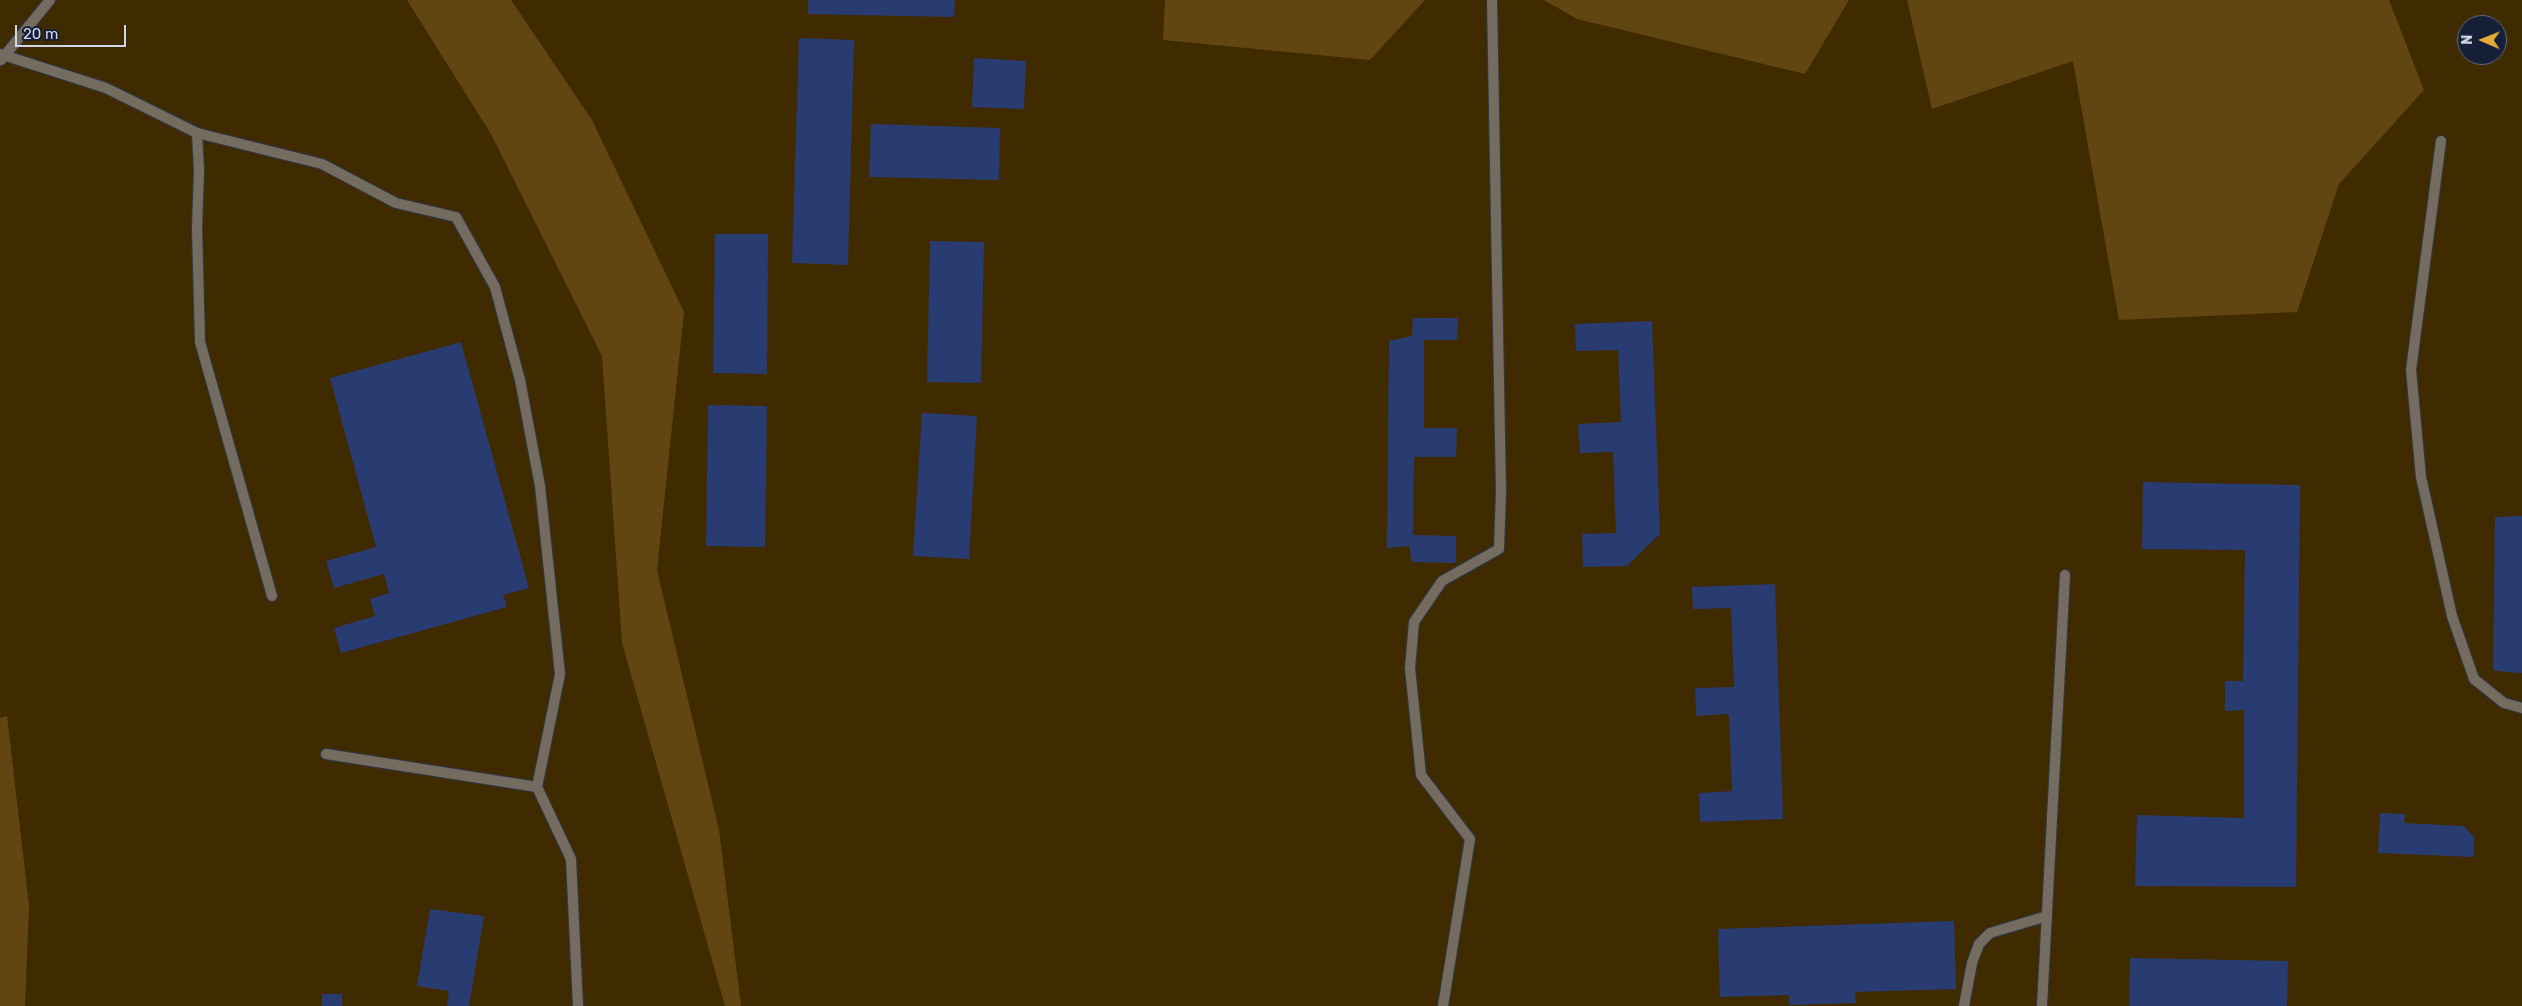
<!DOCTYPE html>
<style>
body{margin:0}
#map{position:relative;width:2522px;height:1006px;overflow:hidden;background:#161f38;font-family:Rubik,sans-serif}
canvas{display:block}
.north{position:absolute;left:2457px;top:15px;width:50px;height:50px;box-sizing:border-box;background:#161f38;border:1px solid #60697e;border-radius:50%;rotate:271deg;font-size:14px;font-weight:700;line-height:20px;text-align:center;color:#d0d7e8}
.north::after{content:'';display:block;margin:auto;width:18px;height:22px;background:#e7ac37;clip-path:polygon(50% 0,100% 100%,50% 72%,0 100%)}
.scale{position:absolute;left:15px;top:25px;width:111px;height:22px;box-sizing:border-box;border:2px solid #d0d7e8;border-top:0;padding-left:6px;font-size:15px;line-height:18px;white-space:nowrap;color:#d0d7e8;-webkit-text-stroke:4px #161f38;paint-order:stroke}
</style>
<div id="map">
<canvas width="2522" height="1006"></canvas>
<div class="north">N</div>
<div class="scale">20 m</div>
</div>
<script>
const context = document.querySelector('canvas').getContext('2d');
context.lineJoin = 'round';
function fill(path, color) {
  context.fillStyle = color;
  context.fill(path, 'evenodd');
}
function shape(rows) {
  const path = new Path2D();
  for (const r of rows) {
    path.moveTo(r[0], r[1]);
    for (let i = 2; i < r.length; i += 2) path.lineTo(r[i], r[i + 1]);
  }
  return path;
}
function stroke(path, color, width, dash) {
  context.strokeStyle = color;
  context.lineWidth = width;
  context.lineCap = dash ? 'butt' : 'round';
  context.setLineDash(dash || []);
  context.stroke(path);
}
fill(shape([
 [0,0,2522,0,2522,1006,0,1006],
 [2467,25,2497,25,2497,55,2467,55]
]), '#402a00');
fill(shape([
 [407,0,511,0,592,120,684,312,657,570,719,830,741,1006,725,1006,622,643,602,356,491,134],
 [1165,0,1425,0,1370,60,1163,40],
 [1544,0,1849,0,1805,74,1577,19],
 [1907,0,2389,0,2424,90,2339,184,2297,312,2119,320,2073,61,1932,109],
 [7,716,29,905,25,1006,0,1006,0,718]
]), '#614612');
fill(shape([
 [808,0,955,0,954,17,808,14],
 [799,38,854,40,848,265,792,263],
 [974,58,1026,61,1024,109,972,107],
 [871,124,1000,128,999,180,869,177],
 [715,234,768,234,767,374,713,373],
 [930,241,984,242,981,383,927,382],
 [1413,318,1458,318,1457,340,1424,340,1424,428,1457,428,1456,457,1414,457,1413,535,1456,536,1456,563,1412,562,1409,546,1387,548,1389,341,1412,336],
 [1652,321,1660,534,1627,566,1583,567,1582,534,1616,533,1613,452,1580,453,1578,424,1621,422,1618,350,1576,351,1575,324],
 [461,342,529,588,503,595,507,607,341,653,334,628,375,616,370,599,389,593,384,574,334,588,326,561,376,547,330,378],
 [708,405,767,406,765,547,706,546],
 [922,413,977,416,969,559,913,556],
 [2143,482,2300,485,2296,887,2135,886,2137,815,2244,818,2244,710,2225,711,2225,681,2243,681,2245,550,2142,549],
 [2522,516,2522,673,2506,672,2493,670,2495,517],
 [1775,584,1783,819,1700,822,1699,793,1732,791,1729,714,1696,716,1695,688,1734,687,1731,608,1693,609,1692,587],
 [2380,813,2405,814,2404,823,2464,826,2474,837,2474,857,2378,853],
 [430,909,484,916,469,1006,447,1006,449,991,417,986],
 [1954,921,1956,989,1855,992,1856,1003,1789,1005,1789,995,1720,997,1718,929],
 [2130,958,2288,961,2287,1006,2129,1006],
 [322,994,342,994,342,1006,322,1006]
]), '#293c72');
const service = shape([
 [197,133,199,171,197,228,200,342,272,596],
 [1964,1006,1972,963,1979,944,1990,933,2047,916]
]);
const minor = shape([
 [0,54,106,88,197,133,322,164,396,203,456,217,495,287,520,380,540,486,560,674,537,787,571,859,578,1006],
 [1,60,50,0],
 [2441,141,2411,370,2421,477,2452,616,2474,679,2504,703,2522,708],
 [326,754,537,787],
 [1443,1006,1470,839,1421,775,1410,668,1414,622,1442,581,1499,549,1501,492,1492,0],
 [2042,1006,2065,575]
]);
stroke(service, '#303951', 12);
stroke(minor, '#303951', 12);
stroke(service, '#746c5f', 10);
stroke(minor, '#746c5f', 10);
</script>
